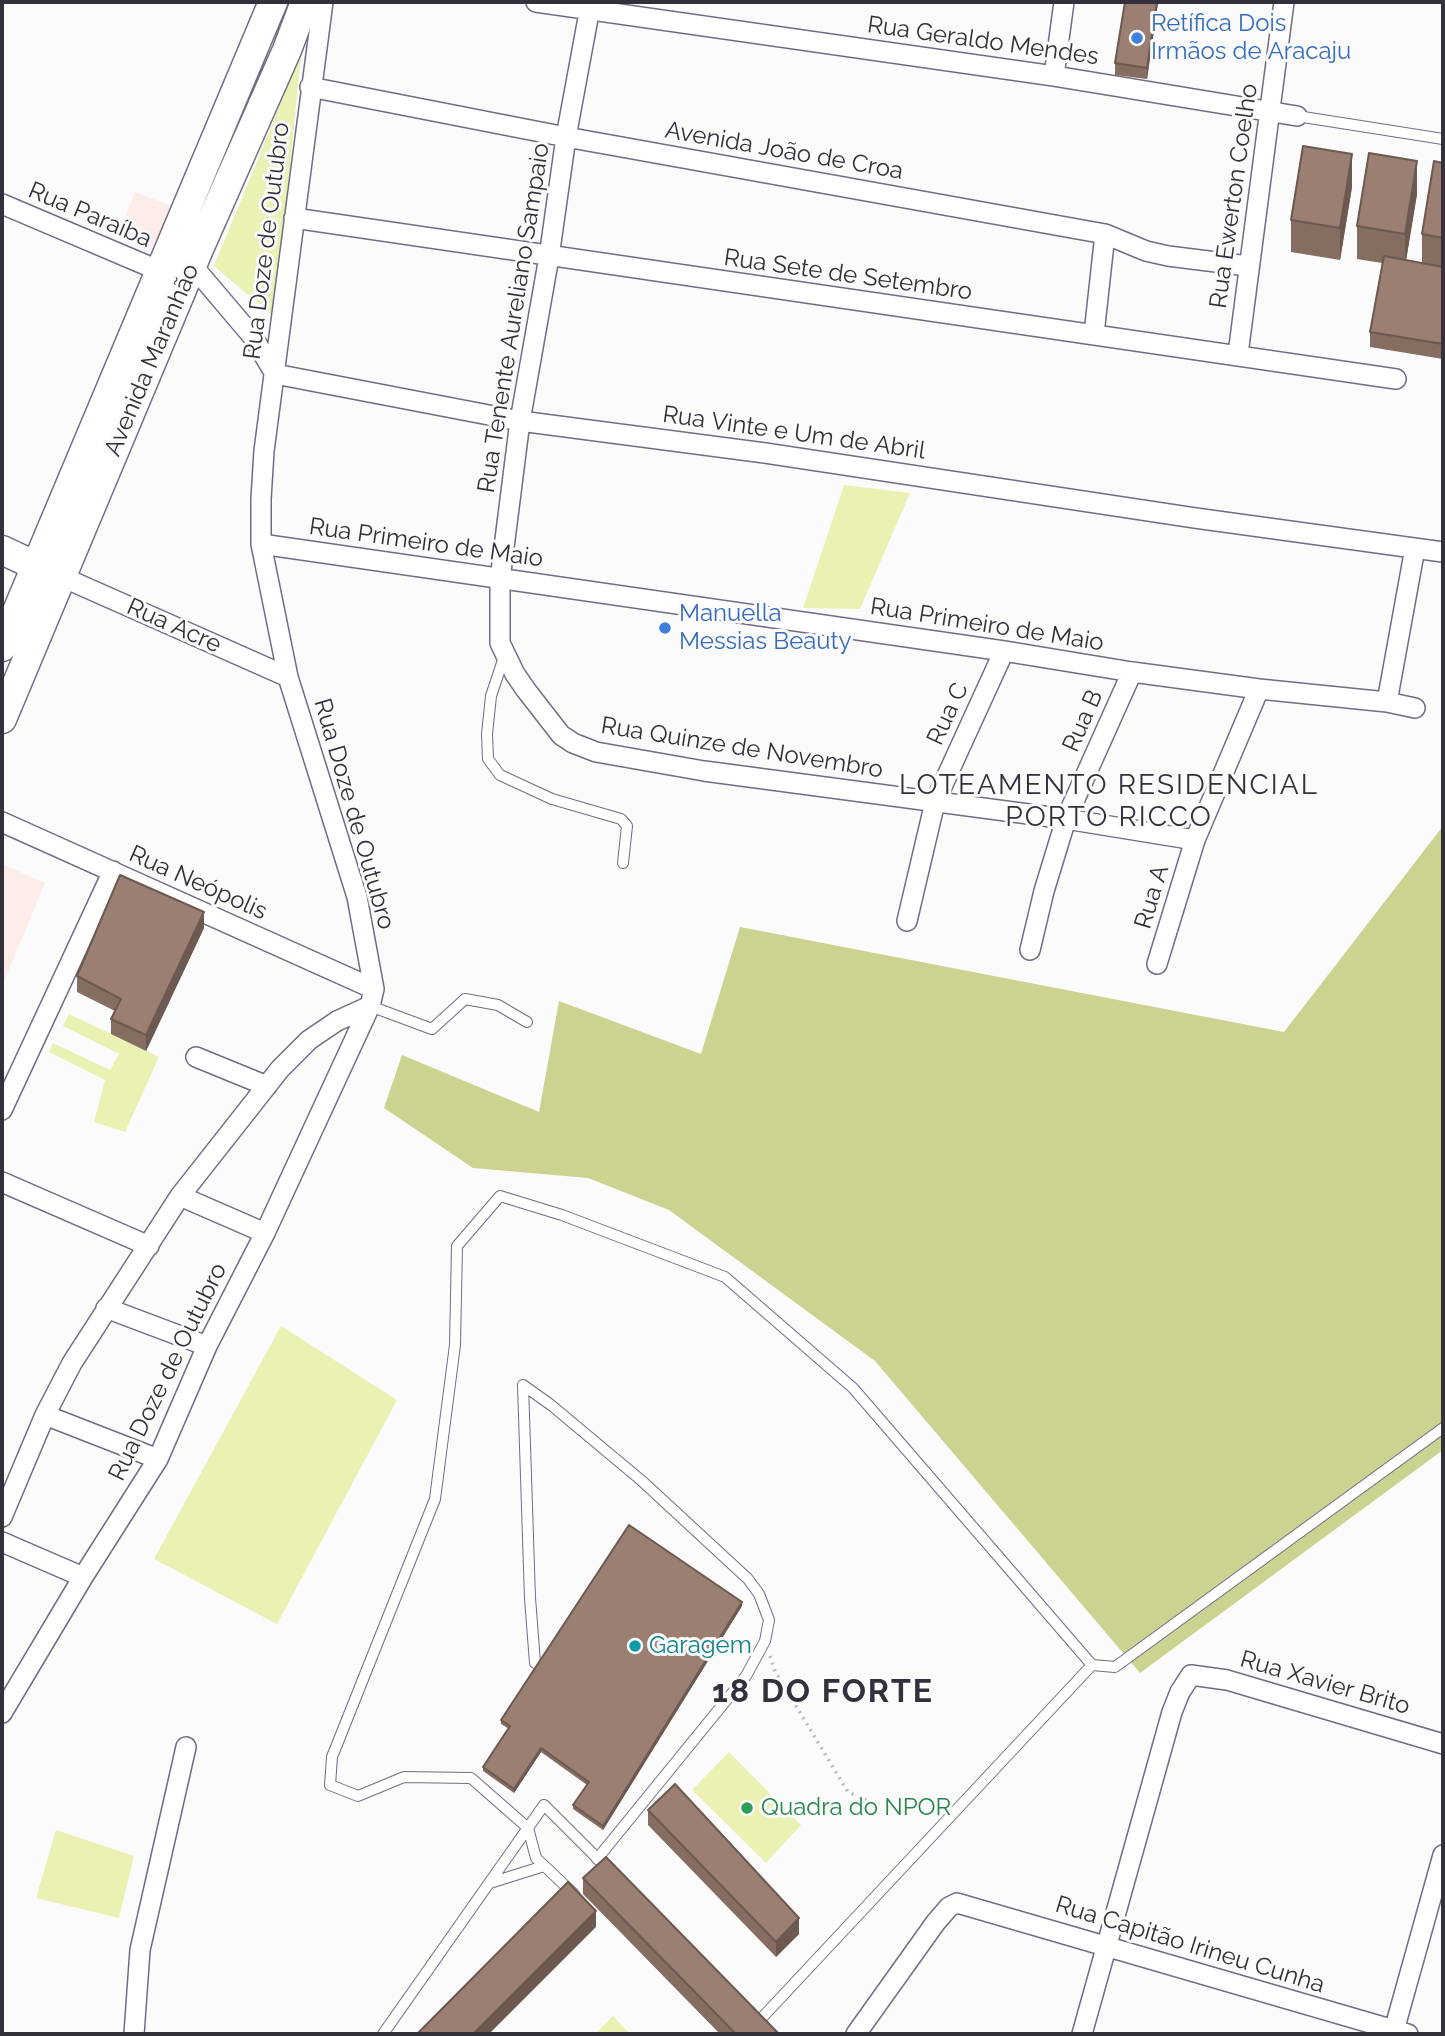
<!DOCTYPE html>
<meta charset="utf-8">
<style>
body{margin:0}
#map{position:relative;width:1445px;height:2036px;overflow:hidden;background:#fbfbfb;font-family:Raleway,sans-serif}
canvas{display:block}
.frame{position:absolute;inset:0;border:4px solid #33303b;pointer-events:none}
</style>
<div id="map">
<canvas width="1445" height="2036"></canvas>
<div class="frame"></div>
</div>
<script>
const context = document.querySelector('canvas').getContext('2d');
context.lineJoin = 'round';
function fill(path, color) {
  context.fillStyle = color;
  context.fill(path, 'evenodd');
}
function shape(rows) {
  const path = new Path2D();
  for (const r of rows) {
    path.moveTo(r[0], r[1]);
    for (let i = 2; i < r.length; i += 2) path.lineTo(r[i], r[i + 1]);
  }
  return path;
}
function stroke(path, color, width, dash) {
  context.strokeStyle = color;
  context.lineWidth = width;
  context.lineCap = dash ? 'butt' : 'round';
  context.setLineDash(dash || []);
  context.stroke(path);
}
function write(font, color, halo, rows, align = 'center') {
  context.font = font + ' Raleway,sans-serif';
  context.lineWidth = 6;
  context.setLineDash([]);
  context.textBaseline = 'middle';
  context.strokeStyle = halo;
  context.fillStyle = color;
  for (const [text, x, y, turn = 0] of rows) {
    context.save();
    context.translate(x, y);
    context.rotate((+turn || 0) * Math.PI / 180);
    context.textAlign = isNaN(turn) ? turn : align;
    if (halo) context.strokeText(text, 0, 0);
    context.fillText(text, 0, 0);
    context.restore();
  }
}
fill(shape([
 [135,192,174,207,157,246,118,234],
 [2,864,45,883,2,986]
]), '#fdede8');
fill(shape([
 [301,54,275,318,214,266],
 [844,485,910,493,860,609,803,608],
 [69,1014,159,1057,125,1132,94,1122,105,1080,49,1052,53,1043,110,1070,119,1054,63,1026],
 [281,1326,397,1400,277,1624,154,1559],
 [729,1752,801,1825,766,1863,692,1790],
 [56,1830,134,1856,119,1918,36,1898],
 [613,2016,630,2034,595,2034]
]), '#ebf1b3');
fill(shape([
 [1443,826,1443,1450,1140,1673,875,1361,669,1210,588,1178,473,1168,384,1108,402,1055,539,1112,559,1001,701,1054,740,927,1284,1032]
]), '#ccd391');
const service = shape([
 [1297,116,1443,139],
 [505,654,491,696,487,734,488,759,500,775,552,799,621,819,627,826,623,863],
 [370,1006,432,1029,465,999,498,1005,527,1022],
 [535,1663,530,1598,523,1385,551,1405,642,1481,748,1579,759,1594,769,1620,765,1641,746,1676,597,1859],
 [490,1883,544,1866],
 [574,1894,536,1858,528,1828,471,1778,404,1777,358,1796,330,1785,332,1757,435,1499,455,1345,457,1246,500,1196,562,1215,725,1277,853,1388,1092,1665,1115,1667,1443,1428],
 [758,2022,1092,1665],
 [383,2034,544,1805,600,1861]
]);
const minor = shape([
 [536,2,1054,76,1297,116],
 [591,2,566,137,549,257,520,421,500,579,500,643,515,674,526,690,561,735,573,743,596,752,704,771,1066,819,1195,840],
 [1054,76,1064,2],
 [310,87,566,137,1105,234,1146,251,1168,256,1248,266],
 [2,204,160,271],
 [294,218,1396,379],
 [192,265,253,337,275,374,520,421,765,453,1195,518,1443,552],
 [1094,334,1105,234],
 [1238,354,1284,2],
 [261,544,1004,651,1132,672,1259,689,1387,702,1415,708],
 [60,576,288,677],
 [1387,702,1415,548],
 [2,822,374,989],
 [907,921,935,802,1004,651],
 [1030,950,1044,891,1066,819,1132,672],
 [1157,964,1195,840,1259,689],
 [196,1057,267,1086],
 [2,1110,113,871],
 [2,1182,149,1246],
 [180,1196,265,1233],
 [106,1308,207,1346],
 [45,1415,158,1459],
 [2,1517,45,1415,72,1363,180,1196,280,1069,309,1040,337,1021,370,1006],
 [2,1542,83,1577],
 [2,1713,83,1577,158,1459,207,1346,265,1233,370,1006,374,989,357,897,288,677,261,544,261,499,264,451,323,2],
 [134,2034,140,1950,186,1747],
 [856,2034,936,1922,949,1907,957,1903,1408,2034],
 [1082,2034,1172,1712,1180,1692,1191,1675,1227,1680,1443,1744],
 [1393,2034,1443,1855]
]);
const secondary = shape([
 [2,550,36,566],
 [2,647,273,2],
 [2,719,199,249,287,50,305,2]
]);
stroke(service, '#726b85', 12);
stroke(minor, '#726b85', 22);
stroke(secondary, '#726b85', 31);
stroke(shape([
 [770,1656,775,1671,848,1792,876,1804,947,1800]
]), '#bcbbbe', 3.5, [2, 5]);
stroke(service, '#fff', 10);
stroke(minor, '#fff', 19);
stroke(secondary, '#fff', 28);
fill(shape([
 [1125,2,1158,2,1147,79,1115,75,1115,63],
 [1443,163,1443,359,1370,347,1370,332,1382,263,1357,259,1357,226,1417,194,1406,260,1422,263,1422,234],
 [1352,187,1340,260,1291,252,1291,220],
 [204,928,146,1051,111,1034,111,1019,115,1011,77,992,77,976],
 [742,1606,603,1830,573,1809,573,1805,587,1785,541,1752,514,1793,483,1771,483,1767,509,1729,501,1724,501,1720],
 [648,1810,799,1934,776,1957,648,1825],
 [583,1878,779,2034,720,2034,583,1894]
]), '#856d62');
fill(shape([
 [1157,2,1158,2,1147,79,1147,68],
 [1352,154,1352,187,1340,260,1340,228],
 [1417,161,1417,194,1405,267,1405,234],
 [204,912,204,928,146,1051,146,1035],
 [742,1602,742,1606,603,1830,603,1826],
 [541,1748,541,1752,514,1793,514,1789],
 [596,1911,596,1927,489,2034,473,2034],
 [799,1918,799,1934,776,1957,776,1942]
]), '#6c5950');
const building = shape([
 [1125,2,1157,2,1147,68,1115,63,1125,2],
 [1303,146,1352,154,1340,228,1291,220,1303,146],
 [1369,153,1417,161,1405,234,1357,226,1369,153],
 [1434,161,1443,163,1443,238,1422,234,1434,161],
 [1384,256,1443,267,1443,344,1370,332,1384,256],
 [120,875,204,912,146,1035,111,1019,121,999,77,976,120,875],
 [629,1525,742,1602,603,1826,573,1805,589,1782,541,1748,514,1789,483,1767,510,1726,501,1720,629,1525],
 [675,1784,799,1918,776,1942,648,1810,675,1784],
 [606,1857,779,2034,736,2034,583,1878,606,1857],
 [568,1882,596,1911,473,2034,417,2034,568,1882]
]);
fill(building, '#9b7f72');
stroke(building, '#6c5950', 2);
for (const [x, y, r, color] of [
 [1137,38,7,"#3f7fe0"],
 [665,628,7,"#3f7fe0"],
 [635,1646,7,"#0f9aa8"],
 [747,1808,7,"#2e9e5b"]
]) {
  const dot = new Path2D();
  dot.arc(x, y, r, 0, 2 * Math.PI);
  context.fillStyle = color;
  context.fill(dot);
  stroke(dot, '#fbfbfb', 2.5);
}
write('24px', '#366cbe', '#fbfbfb', [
 ["Retífica Dois",1151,24],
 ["Irmãos de Aracaju",1151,52],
 ["Manuella",679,614],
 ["Messias Beauty",679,642]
], 'left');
write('24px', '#33303b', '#fbfbfb', [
 ["Rua Geraldo Mendes",983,41,8],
 ["Avenida João de Croa",784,151,10],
 ["Rua Ewerton Coelho",1234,196,-82],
 ["Rua Paraíba",90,215,23],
 ["Rua Doze de Outubro",267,241,-83],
 ["Rua Sete de Setembro",848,275,8],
 ["Rua Tenente Aureliano Sampaio",514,318,-81],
 ["Avenida Maranhão",152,360,-67],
 ["Rua Vinte e Um de Abril",794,433,8],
 ["Rua Primeiro de Maio",426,543,8],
 ["Rua Primeiro de Maio",987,625,9],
 ["Rua Acre",174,626,24],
 ["Rua C",948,714,-65],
 ["Rua B",1083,721,-66],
 ["Rua Quinze de Novembro",742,748,9],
 ["Rua Doze de Outubro",354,814,74],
 ["Rua Neópolis",198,883,24],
 ["Rua A",1152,897,-73],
 ["Rua Doze de Outubro",168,1372,-64],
 ["Rua Xavier Brito",1325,1683,16],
 ["Rua Capitão Irineu Cunha",1190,1945,17]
]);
write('24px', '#0d838f', '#fbfbfb', [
 ["Garagem",649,1646]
], 'left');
write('24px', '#27864d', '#fbfbfb', [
 ["Quadra do NPOR",761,1808]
], 'left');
context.letterSpacing = '2px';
write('28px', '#33303b', '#fbfbfb', [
 ["LOTEAMENTO RESIDENCIAL",1109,786],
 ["PORTO RICCO",1109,818]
]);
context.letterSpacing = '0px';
context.letterSpacing = '2px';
write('bold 32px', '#33303b', '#fbfbfb', [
 ["18 DO FORTE",823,1692]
]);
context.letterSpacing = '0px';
</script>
